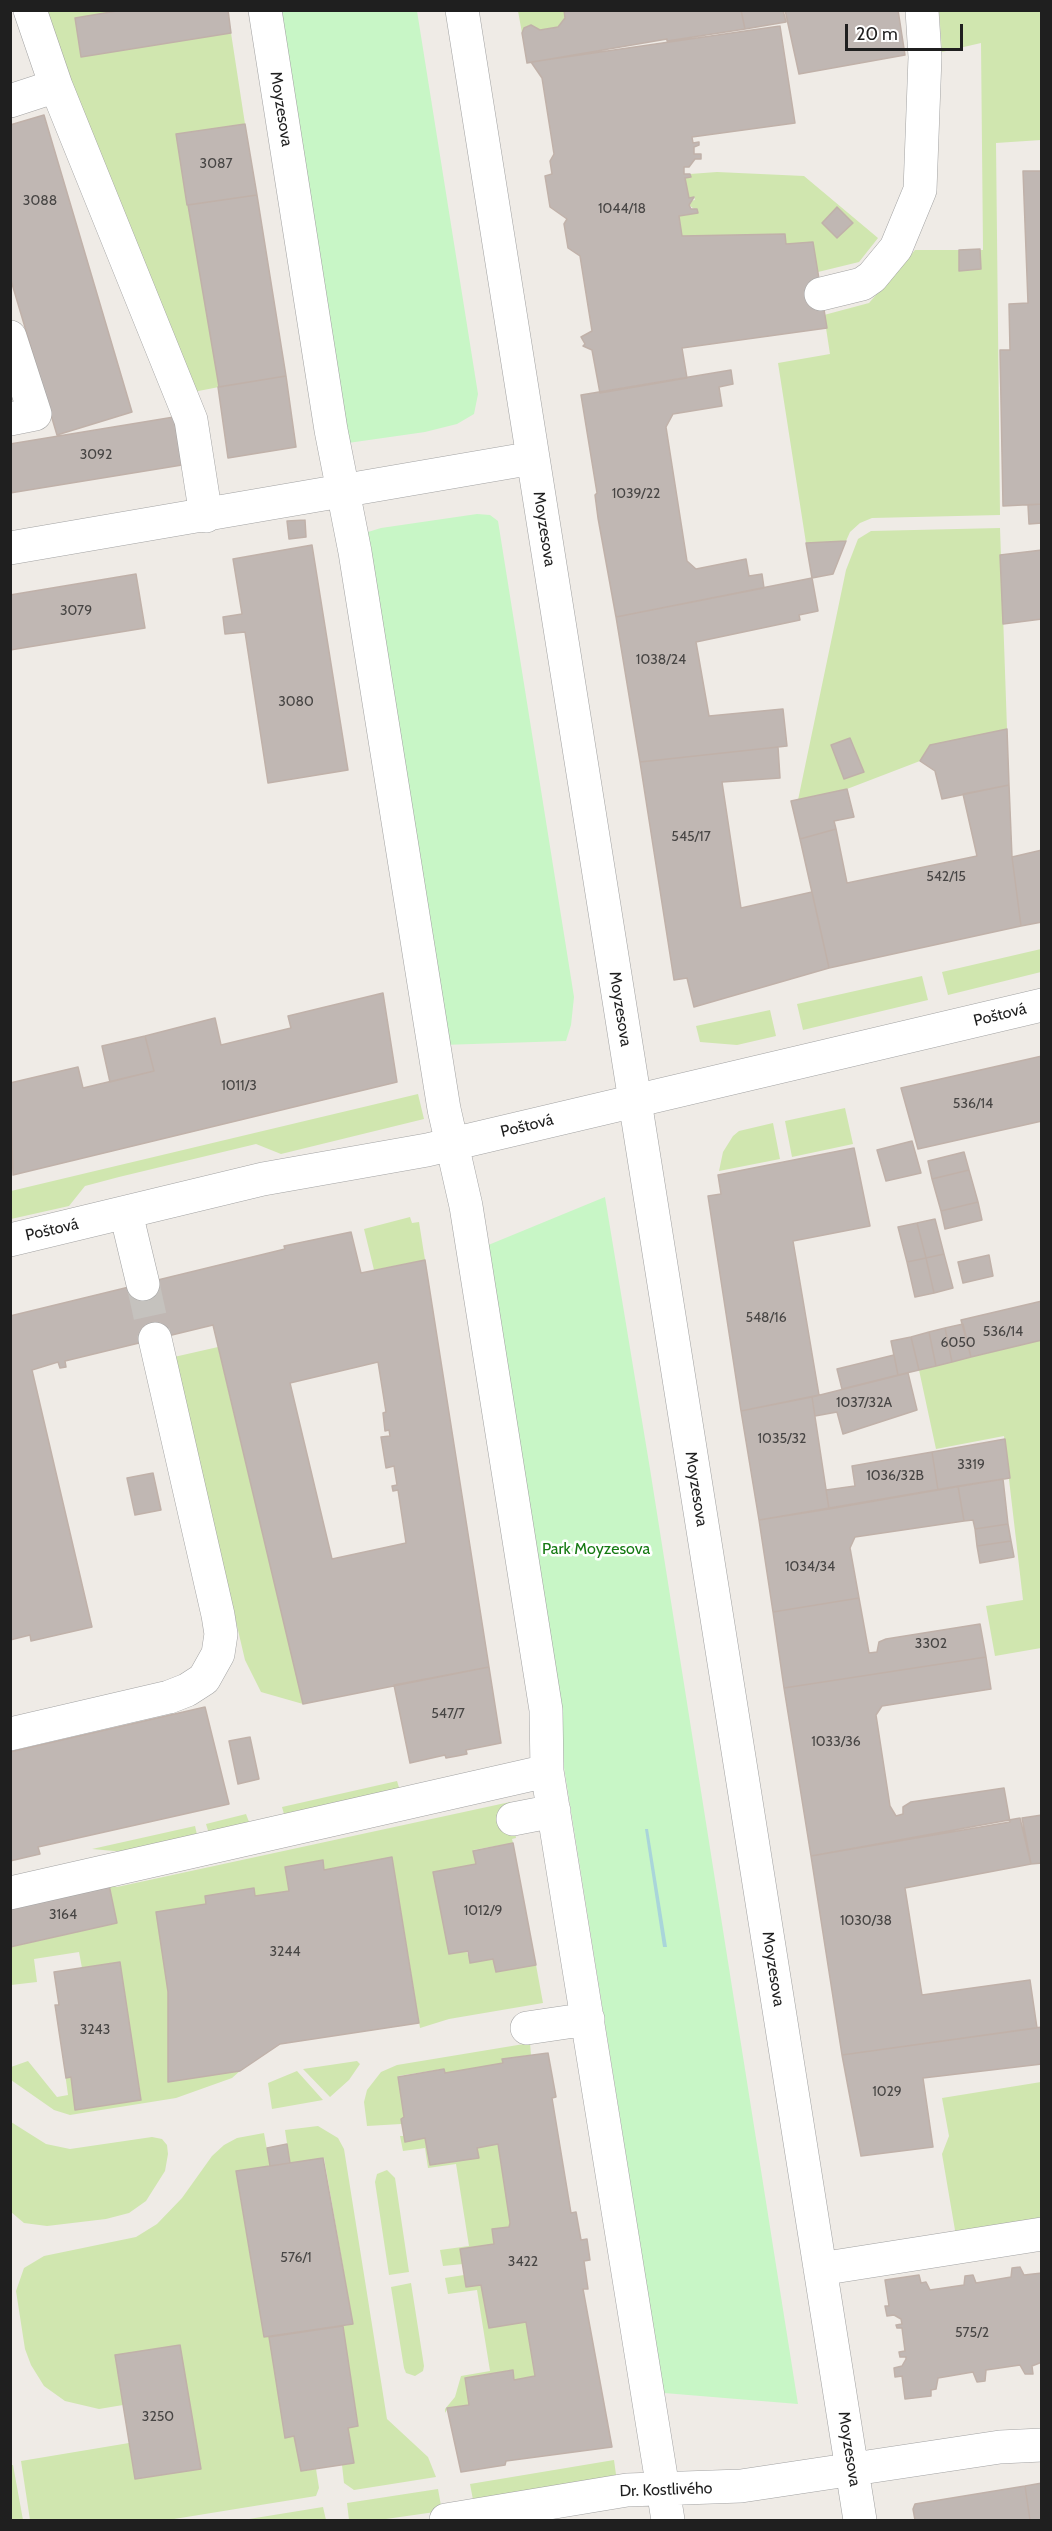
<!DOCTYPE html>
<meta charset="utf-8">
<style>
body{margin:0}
#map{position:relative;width:1052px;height:2531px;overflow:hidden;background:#efebe6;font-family:Cabin,sans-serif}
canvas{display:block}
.frame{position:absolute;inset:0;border:12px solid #1f1f1f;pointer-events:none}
.scale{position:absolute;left:845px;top:24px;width:118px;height:27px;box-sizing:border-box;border:3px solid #1f1f1f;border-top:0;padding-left:8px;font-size:18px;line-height:21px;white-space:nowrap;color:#1f1f1f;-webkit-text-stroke:4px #fff;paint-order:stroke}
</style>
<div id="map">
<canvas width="1052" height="2531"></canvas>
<div class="frame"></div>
<div class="scale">20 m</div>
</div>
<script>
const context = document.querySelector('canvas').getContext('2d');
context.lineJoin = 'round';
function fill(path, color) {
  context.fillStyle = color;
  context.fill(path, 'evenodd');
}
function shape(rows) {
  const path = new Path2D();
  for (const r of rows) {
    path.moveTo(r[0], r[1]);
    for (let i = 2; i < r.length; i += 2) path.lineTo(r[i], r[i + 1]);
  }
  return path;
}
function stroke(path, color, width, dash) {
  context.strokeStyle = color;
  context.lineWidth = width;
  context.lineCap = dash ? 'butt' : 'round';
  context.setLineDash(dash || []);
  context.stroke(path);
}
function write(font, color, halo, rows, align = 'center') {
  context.font = font + ' Cabin,sans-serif';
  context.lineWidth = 5;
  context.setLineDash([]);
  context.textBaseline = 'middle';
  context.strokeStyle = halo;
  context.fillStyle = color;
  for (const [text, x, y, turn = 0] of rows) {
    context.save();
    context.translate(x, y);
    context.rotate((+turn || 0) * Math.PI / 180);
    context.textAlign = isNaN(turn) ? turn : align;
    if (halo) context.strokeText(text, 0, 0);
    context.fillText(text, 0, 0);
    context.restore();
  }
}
fill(shape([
 [45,11,108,11,108,13,76,18,81,57,231,33,245,124,176,134,219,387,188,393,66,80],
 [518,11,564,11,565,18,558,27,540,30,530,25,524,28,522,33],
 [939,11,1041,11,1041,140,996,143,1000,515,872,518,860,523,850,532,846,541,806,543,778,363,830,354,824,315,869,303,915,250,983,250,981,43,942,52],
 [717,172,804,176,878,238,859,262,818,272,786,244,785,234,682,236,679,216,698,212,689,205,689,201,695,200,694,197,689,198,685,178,691,177,690,174],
 [1000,528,1007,729,930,745,920,761,847,789,798,800,846,570,858,539,871,531],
 [1041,949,1041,972,948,995,942,972],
 [922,976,928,1000,803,1030,797,1004],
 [770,1010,776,1036,737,1045,700,1042,696,1026],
 [418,1094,424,1119,281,1154,256,1144,119,1177,85,1186,69,1206,11,1219,11,1191],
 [845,1108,853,1144,792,1157,785,1121],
 [773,1123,780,1159,719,1171,723,1152,733,1136,739,1131],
 [410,1217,412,1223,419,1222,425,1260,374,1270,364,1229],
 [1041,1340,1041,1648,995,1656,986,1606,1023,1600,1004,1436,936,1449,919,1370],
 [218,1347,303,1704,261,1692,245,1660,174,1357],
 [397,1781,401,1794,210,1837,206,1824,246,1814,249,1822,284,1814,282,1807],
 [510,1802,516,1838,512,1839,513,1843,473,1850,476,1864,433,1872,471,1962,493,1959,496,1972,536,1965,543,2003,449,2019,420,2028,392,1857,324,1870,322,1860,285,1867,289,1891,255,1896,254,1888,206,1896,206,1904,156,1912,168,1992,168,2081,240,2071,232,2078,176,2098,70,2115,54,2110,11,2080,11,2067,28,2061,57,2097,68,2095,62,2051,67,2078,71,2077,76,2110,141,2099,120,1962,82,1968,79,1952,34,1959,37,1982,11,1985,11,1947,117,1923,109,1885,117,1887],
 [195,1826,198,1839,136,1853,92,1849],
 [530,2043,531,2055,502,2059,503,2063,445,2073,443,2069,398,2076,404,2117,401,2119,401,2124,367,2126,364,2102,367,2090,381,2072,397,2065],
 [357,2061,360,2064,349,2080,330,2097,303,2069],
 [297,2071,323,2100,272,2109,268,2083],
 [1041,2082,1041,2223,956,2236,942,2154,949,2136,942,2098],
 [11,2122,46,2144,70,2149,152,2137,162,2139,167,2145,168,2154,165,2171,146,2201,129,2213,106,2219,47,2226,24,2223,11,2212],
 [318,2126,338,2138,344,2149,387,2419,428,2457,436,2477,354,2490,344,2483,342,2465,354,2463,348,2428,358,2425,343,2326,353,2324,324,2158,290,2163,285,2130],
 [264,2133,270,2166,236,2172,264,2337,269,2337,285,2437,294,2436,301,2471,316,2469,319,2488,316,2496,168,2520,30,2520,21,2461,129,2443,135,2479,201,2469,180,2345,115,2355,123,2405,99,2409,65,2401,44,2386,31,2365,25,2349,16,2291,24,2268,44,2256,136,2237,157,2224,182,2198,212,2156,224,2145,237,2138],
 [400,2136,404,2136,405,2142,425,2138,431,2165,479,2158,477,2148,498,2144,510,2223,509,2227,492,2229,494,2244,473,2248,463,2264,443,2266,440,2250,469,2246,456,2164,428,2168,425,2148,403,2151],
 [387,2170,395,2178,409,2272,389,2275,375,2182,377,2174],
 [464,2275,481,2285,489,2328,526,2322,535,2376,514,2380,512,2370,465,2378,469,2405,448,2408,445,2413,445,2409,455,2397,461,2376,490,2371,477,2290,448,2294,445,2278],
 [411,2283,424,2366,423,2371,415,2376,406,2373,404,2368,391,2287],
 [614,2460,617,2482,474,2505,470,2484],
 [10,2465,13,2465,23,2520,11,2520],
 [438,2489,442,2511,379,2520,349,2520,347,2503],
 [323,2507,326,2520,243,2520]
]), '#d0e6af');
fill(shape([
 [274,11,417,11,478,394,474,414,457,424,425,432,348,443],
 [477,514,490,515,498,521,571,978,574,997,571,1025,566,1041,442,1045,364,536,368,532,381,528],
 [605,1197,650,1469,798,2404,664,2393,481,1248]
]), '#c8f6c6');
fill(shape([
 [645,1829,648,1829,667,1947,663,1947]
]), '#a9d5da');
const building = shape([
 [123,10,228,10,231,33,81,57,75,18,123,10],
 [564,10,741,10,745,29,667,41,667,39,527,63,522,33,524,28,531,25,540,30,558,27,565,18,564,10],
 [741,10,783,10,786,22,745,29,741,10],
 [785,10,898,10,905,55,799,74,785,10],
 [780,26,795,123,692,137,693,143,699,142,699,145,694,147,694,154,701,154,701,159,695,159,689,167,684,167,684,174,690,174,691,177,685,178,689,198,694,197,689,205,691,209,697,209,698,213,679,216,682,236,785,234,786,244,813,242,827,328,682,348,687,378,600,393,592,350,583,346,585,344,581,337,592,331,580,256,568,248,564,224,567,219,550,207,545,176,552,174,550,161,554,154,542,78,531,62,780,26],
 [44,115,132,412,57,435,10,277,10,125,44,115],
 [245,124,257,195,187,205,176,134,245,124],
 [1023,171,1042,171,1042,504,1003,506,1000,350,1010,350,1009,304,1028,303,1023,171],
 [257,195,286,376,219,387,188,205,257,195],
 [837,207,853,223,837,238,822,223,837,207],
 [980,249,981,269,959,271,959,250,980,249],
 [731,370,733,384,719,387,722,406,673,414,666,427,687,561,696,569,746,559,749,576,762,574,764,588,616,617,598,518,595,495,597,493,581,395,731,370],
 [286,376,296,447,228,458,218,387,286,376],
 [174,417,182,465,10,493,10,444,174,417],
 [1042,504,1042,523,1029,524,1028,505,1042,504],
 [305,520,306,537,289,539,287,521,305,520],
 [846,541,833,574,812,578,806,543,846,541],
 [312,545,348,770,268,783,245,632,225,634,223,617,242,614,233,559,312,545],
 [1042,550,1042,619,1003,624,1000,555,1042,550],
 [136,574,145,628,10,650,10,595,136,574],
 [812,578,818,611,799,615,800,620,696,642,709,716,783,709,787,746,640,762,616,617,812,578],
 [1007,729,1009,785,942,799,935,771,920,761,930,745,1007,729],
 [850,738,864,772,844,779,831,745,850,738],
 [778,747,780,778,722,782,741,908,812,892,829,968,694,1007,687,978,674,980,640,762,778,747],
 [1009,785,1012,857,1021,926,829,968,800,839,836,829,847,883,977,856,963,794,1009,785],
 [847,789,854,817,834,821,836,829,800,839,791,801,847,789],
 [1042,850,1042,922,1021,926,1012,857,1042,850],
 [383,993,397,1082,13,1175,10,1083,78,1067,83,1088,154,1071,145,1036,215,1018,221,1045,291,1028,288,1016,383,993],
 [145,1036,154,1071,110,1082,102,1046,145,1036],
 [1042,1056,1042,1121,918,1149,901,1088,1042,1056],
 [912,1141,921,1173,886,1181,877,1150,912,1141],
 [854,1148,870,1226,793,1241,819,1395,741,1411,708,1196,721,1194,718,1175,854,1148],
 [964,1152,969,1170,932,1179,928,1161,964,1152],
 [969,1170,978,1202,941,1211,932,1179,969,1170],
 [978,1202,982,1220,945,1229,941,1211,978,1202],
 [935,1219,944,1254,926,1258,917,1223,935,1219],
 [917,1223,926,1258,907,1262,898,1227,917,1223],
 [351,1232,361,1273,425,1260,489,1667,303,1704,213,1325,65,1361,66,1367,60,1368,58,1362,32,1370,92,1627,31,1641,30,1635,10,1640,10,1316,285,1249,284,1246,351,1232],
 [378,1362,386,1412,383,1413,385,1431,389,1430,390,1436,381,1437,386,1468,394,1466,397,1485,392,1486,393,1491,398,1490,406,1543,332,1559,290,1383,378,1362],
 [944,1254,953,1288,934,1293,926,1258,944,1254],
 [989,1255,993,1276,963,1283,958,1262,989,1255],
 [926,1258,934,1293,915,1297,907,1262,926,1258],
 [1042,1301,1042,1340,971,1357,961,1320,1042,1301],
 [963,1324,971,1357,952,1362,945,1328,963,1324],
 [945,1328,952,1362,936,1366,929,1332,945,1328],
 [929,1332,936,1366,919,1370,911,1337,929,1332],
 [911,1337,919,1370,898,1375,891,1341,911,1337],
 [894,1355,898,1375,842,1389,837,1369,894,1355],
 [908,1373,917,1410,843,1434,837,1412,815,1416,812,1397,908,1373],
 [812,1397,829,1509,759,1520,741,1411,812,1397],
 [1005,1439,1010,1478,938,1490,932,1452,1005,1439],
 [932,1452,938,1490,829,1509,826,1490,855,1486,852,1466,932,1452],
 [153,1473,161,1510,135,1515,127,1478,153,1473],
 [1003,1479,1008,1524,975,1529,973,1520,964,1521,958,1486,1003,1479],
 [958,1486,964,1521,855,1537,850,1548,859,1598,773,1612,759,1520,958,1486],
 [1008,1524,1011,1541,977,1546,975,1529,1008,1524],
 [1011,1541,1014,1557,980,1563,977,1546,1011,1541],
 [859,1598,869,1653,877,1652,879,1642,886,1639,980,1624,986,1657,784,1688,773,1612,859,1598],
 [986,1657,991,1689,882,1706,876,1715,890,1806,896,1816,903,1814,903,1807,911,1802,1004,1788,1010,1822,811,1856,784,1688,986,1657],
 [489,1667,501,1743,466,1750,467,1754,457,1756,446,1758,445,1755,410,1763,394,1685,489,1667],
 [205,1707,229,1804,38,1847,40,1854,10,1861,10,1752,205,1707],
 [250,1737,259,1779,238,1784,229,1741,250,1737],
 [1042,1815,1042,1863,1031,1864,1022,1818,1042,1815],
 [1020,1818,1031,1864,905,1888,922,1995,1030,1980,1037,2028,842,2055,811,1856,1020,1818],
 [513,1843,536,1965,496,1972,493,1959,470,1963,468,1951,449,1954,433,1872,476,1864,473,1851,513,1843],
 [392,1857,419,2023,280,2044,240,2071,168,2082,168,1992,156,1912,206,1904,205,1896,254,1888,255,1896,289,1891,285,1867,323,1860,324,1870,392,1857],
 [109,1885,117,1923,10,1947,10,1907,109,1885],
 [120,1962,141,2100,75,2110,71,2077,66,2078,55,2005,59,2005,54,1972,120,1962],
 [1042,2027,1042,2064,923,2078,933,2147,861,2156,842,2055,1042,2027],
 [548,2053,556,2097,552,2098,571,2213,576,2212,581,2240,587,2239,590,2260,584,2261,588,2289,583,2289,612,2447,506,2461,505,2465,461,2472,447,2408,469,2405,465,2378,513,2370,514,2380,535,2376,526,2322,489,2328,481,2285,466,2287,460,2249,494,2244,492,2229,509,2227,510,2223,498,2144,477,2148,479,2158,430,2165,425,2138,405,2142,401,2119,404,2117,398,2077,444,2069,445,2073,503,2063,502,2059,548,2053],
 [287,2144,290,2163,270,2166,267,2148,287,2144],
 [323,2158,353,2324,264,2337,236,2171,323,2158],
 [1020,2267,1024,2275,1042,2273,1042,2362,1032,2366,1033,2374,1025,2374,1020,2365,986,2370,985,2381,977,2382,973,2372,938,2378,936,2389,931,2390,931,2396,905,2399,902,2376,895,2377,894,2368,902,2366,906,2359,906,2357,900,2357,899,2352,905,2351,902,2328,897,2328,896,2325,902,2324,901,2319,894,2315,887,2316,885,2306,889,2306,885,2280,919,2275,921,2283,926,2282,930,2290,964,2285,965,2276,973,2275,976,2283,1011,2277,1012,2268,1020,2267],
 [343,2326,358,2426,348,2428,354,2463,301,2471,294,2436,285,2438,269,2337,343,2326],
 [180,2345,201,2469,135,2479,115,2355,180,2345],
 [1042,2483,1042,2520,1030,2520,1025,2486,1042,2483],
 [1025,2486,1030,2520,915,2520,913,2509,915,2504,1025,2486]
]);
fill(building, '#c0b7b3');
stroke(building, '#c0b1a9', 1.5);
stroke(shape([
 [143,1284,155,1339]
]), '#c5c2be', 33, [33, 16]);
const minor = shape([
 [265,10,331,430,355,552,444,1109,466,1206,546,1710,547,1771,668,2520],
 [462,10,860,2520],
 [56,86,191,420,206,516],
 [10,101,56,86,30,10],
 [821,294,862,284,872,277,896,248,920,190,925,57,922,10],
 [10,337,35,414,10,419],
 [10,548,533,458],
 [126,1213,143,1284],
 [10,1240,263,1179,427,1150,1042,1005],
 [10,1734,169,1697,187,1690,204,1679,218,1654,221,1634,218,1615,155,1339],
 [513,1819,554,1811],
 [10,1893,547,1771],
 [527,2028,588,2019],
 [820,2269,1042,2234],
 [446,2520,627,2490,741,2486,1000,2447,1042,2445]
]);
stroke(minor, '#a3a3a3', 34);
stroke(minor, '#fff', 33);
write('14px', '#474544', null, [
 ["3087",216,164],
 ["3088",40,201],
 ["1044/18",622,209],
 ["3092",96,455],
 ["1039/22",636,494],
 ["3079",76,611],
 ["1038/24",661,660],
 ["3080",296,702],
 ["545/17",691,837],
 ["542/15",946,877],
 ["1011/3",239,1086],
 ["536/14",973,1104],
 ["548/16",766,1318],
 ["536/14",1003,1332],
 ["6050",958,1343],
 ["1037/32A",864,1403],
 ["1035/32",782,1439],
 ["3319",971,1465],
 ["1036/32B",895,1476],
 ["1034/34",810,1567],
 ["3302",931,1644],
 ["547/7",448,1714],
 ["1033/36",836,1742],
 ["1012/9",483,1911],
 ["3164",63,1915],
 ["1030/38",866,1921],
 ["3244",285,1952],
 ["3243",95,2030],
 ["1029",887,2092],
 ["576/1",296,2258],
 ["3422",523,2262],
 ["575/2",972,2333],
 ["3250",158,2417]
]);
write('16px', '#1f1f1f', '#fff', [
 ["Moyzesova",281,109,81],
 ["Moyzesova",544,529,81],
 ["Moyzesova",620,1009,81],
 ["Poštová",1000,1015,-14],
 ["Poštová",527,1126,-14],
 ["Poštová",52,1230,-13],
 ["Moyzesova",696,1489,81],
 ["Moyzesova",773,1969,81],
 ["Moyzesova",849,2449,81],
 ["Dr. Kostlivého",666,2490,-2]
]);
write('16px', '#157912', '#fff', [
 ["Park Moyzesova",596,1549]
]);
</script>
